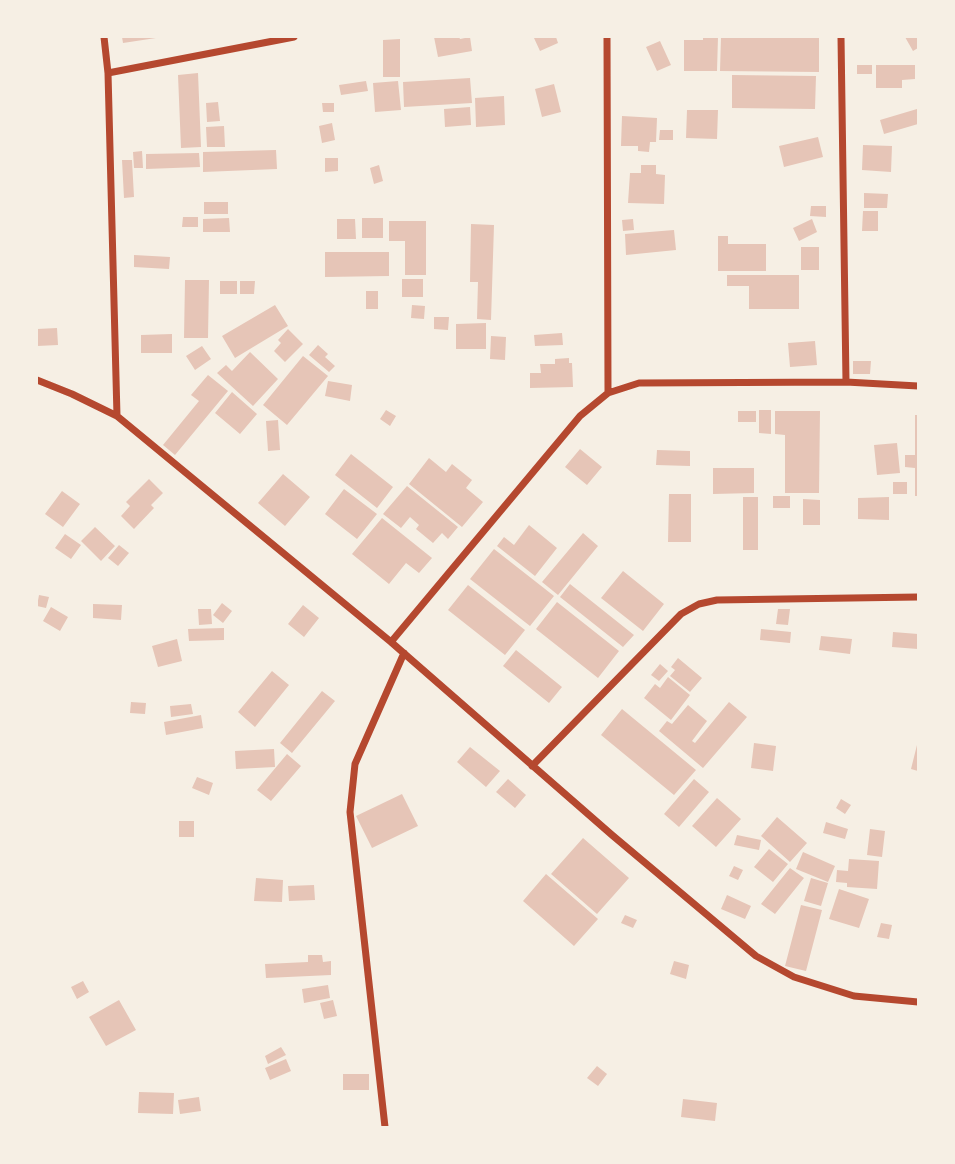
<!DOCTYPE html>
<style>
body{margin:0}
#map{position:relative;width:955px;height:1164px;overflow:hidden;background:#f6efe4;font-family:"Source Sans 3",sans-serif}
canvas{display:block}
.frame{position:absolute;inset:0;border:38px solid #f6efe4;pointer-events:none}
</style>
<div id="map">
<canvas width="955" height="1164"></canvas>
<div class="frame"></div>
</div>
<script>
const context = document.querySelector('canvas').getContext('2d');
context.lineJoin = 'round';
function fill(path, color) {
  context.fillStyle = color;
  context.fill(path, 'evenodd');
}
function shape(rows) {
  const path = new Path2D();
  for (const r of rows) {
    path.moveTo(r[0], r[1]);
    for (let i = 2; i < r.length; i += 2) path.lineTo(r[i], r[i + 1]);
  }
  return path;
}
function stroke(path, color, width, dash) {
  context.strokeStyle = color;
  context.lineWidth = width;
  context.lineCap = dash ? 'butt' : 'round';
  context.setLineDash(dash || []);
  context.stroke(path);
}
fill(shape([
 [122,37,156,37,156,38,123,43],
 [434,37,459,37,460,39,470,37,472,51,438,57],
 [537,37,556,37,558,43,540,51,534,38],
 [703,37,718,37,717,71,684,71,684,40,703,40],
 [721,37,819,37,819,72,720,71],
 [905,37,918,37,918,48,913,51],
 [400,39,400,77,383,77,383,40],
 [660,41,671,65,657,71,646,47],
 [857,65,872,65,872,74,857,74],
 [876,65,915,65,915,79,902,80,902,88,876,88],
 [198,73,201,147,181,148,178,75],
 [732,75,816,76,815,109,732,108],
 [470,78,472,103,404,107,403,82],
 [366,81,368,91,341,95,339,85],
 [398,81,401,110,375,112,373,83],
 [554,84,561,112,542,117,535,89],
 [504,96,505,125,476,127,475,98],
 [218,102,220,121,207,122,206,103],
 [322,103,334,103,334,112,323,112],
 [470,107,471,125,445,127,444,109],
 [917,109,918,124,884,134,880,120],
 [687,110,718,110,717,139,686,138],
 [622,116,657,118,656,142,650,142,649,152,638,151,638,146,621,146],
 [332,123,335,140,322,143,319,126],
 [224,126,225,147,207,147,206,127],
 [660,130,673,130,673,140,659,140],
 [818,137,823,157,784,167,779,146],
 [863,145,892,146,891,172,862,170],
 [276,150,277,169,203,172,203,152],
 [142,151,143,168,134,168,133,152],
 [199,153,200,167,146,169,146,154],
 [325,158,338,158,338,171,325,172],
 [122,160,132,160,134,197,124,198],
 [379,165,383,181,374,184,370,168],
 [641,165,656,165,656,174,665,175,664,204,628,203,630,173,641,173],
 [864,193,888,194,887,208,864,208],
 [204,202,228,202,228,214,204,214],
 [811,206,826,206,826,217,810,216],
 [863,211,878,211,878,231,862,231],
 [183,217,198,217,198,227,182,227],
 [229,218,230,232,203,232,203,219],
 [362,218,383,218,383,238,362,238],
 [337,219,355,219,356,239,337,239],
 [633,219,634,230,623,231,622,220],
 [812,219,817,232,799,241,793,228],
 [389,221,426,221,426,275,405,275,405,241,389,241],
 [471,224,494,225,491,320,477,319,478,282,470,282],
 [674,230,676,250,626,255,625,234],
 [718,236,728,236,728,244,766,244,766,271,718,271],
 [801,247,819,247,819,270,801,270],
 [325,252,389,252,389,276,325,277],
 [134,255,170,257,169,269,134,267],
 [727,275,799,275,799,309,749,309,749,286,727,286],
 [402,279,423,279,423,297,402,297],
 [185,280,209,280,208,338,184,338],
 [220,281,237,281,237,294,220,294],
 [240,281,255,281,254,294,240,294],
 [366,291,378,291,378,309,366,309],
 [275,305,288,326,235,358,222,336],
 [412,305,425,306,424,319,411,318],
 [434,317,449,317,448,330,434,329],
 [486,323,486,349,456,349,456,324],
 [57,328,58,345,37,346,37,329],
 [288,329,303,344,285,362,274,351,281,343,278,340],
 [562,333,563,345,535,346,534,335],
 [172,334,172,353,141,353,141,335],
 [491,336,506,337,505,360,490,359],
 [815,341,817,365,790,367,788,343],
 [318,345,328,354,325,357,335,366,329,372,309,355],
 [202,346,211,359,195,370,186,356],
 [250,352,278,379,253,406,217,373,226,365,232,371],
 [303,356,328,376,287,425,263,405],
 [569,358,569,363,572,363,573,387,530,388,530,373,541,373,540,364,555,364,555,359],
 [853,361,871,361,870,374,853,374],
 [208,375,228,391,175,455,163,445,199,401,191,395],
 [328,381,352,385,350,401,325,396],
 [232,392,257,414,240,434,215,413],
 [386,410,396,416,390,426,380,419],
 [759,410,771,410,771,434,759,433],
 [738,411,756,411,756,422,738,422],
 [775,411,820,411,819,493,785,493,785,435,775,434],
 [915,415,918,415,918,496,915,496,915,468,905,467,905,455,915,455],
 [278,420,280,450,268,451,266,421],
 [897,443,900,473,877,475,874,445],
 [580,449,602,467,587,485,565,467],
 [657,450,690,451,690,466,656,465],
 [351,454,393,487,377,508,335,475],
 [429,458,446,472,452,464,472,480,466,488,483,502,462,527,409,484],
 [713,468,754,468,754,493,713,494],
 [283,474,310,497,285,526,258,503],
 [149,479,163,493,151,505,154,508,134,529,121,516,130,506,126,502],
 [893,482,907,482,907,494,893,494],
 [407,486,458,527,448,539,442,533,433,543,416,529,419,525,410,517,401,528,383,514],
 [344,489,377,514,357,539,325,514],
 [62,491,80,504,63,527,45,514],
 [669,494,691,494,691,542,668,542],
 [773,496,790,496,790,508,773,508],
 [743,497,758,497,758,550,743,550],
 [889,497,889,520,858,519,858,498],
 [803,499,820,500,820,525,803,525],
 [382,518,432,558,419,573,406,563,389,584,352,554],
 [529,525,557,548,535,576,497,546,504,537,514,545],
 [95,527,115,546,101,561,81,541],
 [583,533,598,546,558,595,542,582],
 [65,534,81,545,71,559,55,548],
 [119,545,129,553,118,566,108,558],
 [494,549,554,596,530,626,470,579],
 [623,571,664,604,643,631,601,598],
 [570,584,634,635,623,647,560,597],
 [468,585,525,630,505,655,448,610],
 [39,595,49,597,46,608,37,606],
 [557,602,619,651,598,678,536,629],
 [222,603,232,611,223,623,213,615],
 [93,604,122,605,121,620,93,618],
 [303,605,319,618,304,637,288,624],
 [51,607,68,617,60,631,43,621],
 [198,609,211,609,212,624,199,625],
 [778,609,790,609,788,625,776,624],
 [224,628,224,640,189,641,188,629],
 [761,629,791,632,790,643,760,640],
 [893,632,918,634,918,649,892,647],
 [821,636,852,639,850,654,819,650],
 [177,639,182,661,158,667,152,646],
 [516,650,562,687,549,703,503,666],
 [678,658,702,678,690,692,670,676,675,670,671,667],
 [660,664,668,671,659,681,651,675],
 [272,671,289,685,255,727,238,712],
 [668,677,690,695,671,720,644,698,655,684,660,688],
 [322,691,335,701,292,753,280,743],
 [131,702,146,703,145,714,130,713],
 [729,702,747,717,703,768,659,731,667,721,672,724,688,705,707,721,692,741,695,743],
 [191,704,193,714,171,717,170,706],
 [622,709,696,770,674,795,601,735],
 [201,715,203,728,166,735,164,722],
 [754,743,776,746,773,771,751,768],
 [917,745,918,745,918,771,911,769],
 [470,747,500,771,486,787,457,762],
 [274,749,275,767,236,769,235,751],
 [287,754,301,766,271,801,257,790],
 [197,777,213,783,209,795,192,788],
 [508,779,526,795,515,808,496,792],
 [694,779,709,792,679,827,664,814],
 [402,794,418,826,372,848,356,816],
 [717,798,741,819,716,847,692,826],
 [841,799,851,805,845,814,836,808],
 [777,817,807,843,790,862,761,836],
 [179,821,194,821,194,837,179,837],
 [826,822,848,829,845,839,823,833],
 [870,829,885,831,882,857,867,855],
 [737,835,761,840,759,850,734,845],
 [583,838,629,878,597,914,551,874],
 [769,849,788,864,773,882,754,867],
 [803,852,835,866,828,882,796,869],
 [849,859,879,861,877,889,847,887,847,883,836,882,837,870,848,871],
 [734,866,743,870,738,880,729,876],
 [790,868,804,878,775,914,761,904],
 [546,874,598,919,574,946,523,901],
 [256,878,283,880,282,902,254,901],
 [811,878,828,883,821,906,804,901],
 [314,885,315,900,289,901,288,886],
 [839,889,869,899,859,928,829,919],
 [727,895,751,906,745,919,721,909],
 [801,905,822,910,806,971,785,966],
 [625,915,637,920,633,928,621,923],
 [881,923,892,925,889,939,877,937],
 [308,955,322,955,323,962,331,961,331,975,266,978,265,964,308,962],
 [674,961,689,965,686,979,670,974],
 [83,981,89,992,77,999,71,987],
 [328,985,330,998,304,1003,302,989],
 [119,1000,136,1030,106,1046,89,1017],
 [333,1000,337,1016,324,1019,320,1003],
 [281,1047,286,1055,268,1064,265,1056],
 [286,1059,291,1071,270,1080,265,1068],
 [597,1066,607,1074,598,1086,587,1078],
 [343,1074,369,1074,369,1090,343,1090],
 [139,1092,174,1093,173,1114,138,1113],
 [199,1097,201,1111,180,1114,178,1100],
 [683,1099,717,1103,715,1121,681,1117]
]), '#e6c5b7');
stroke(shape([
 [104,37,108,73,117,416],
 [607,37,608,393],
 [841,37,846,382],
 [108,73,294,37],
 [37,380,72,394,117,416,391,642,612,835,756,956,794,977,854,996,918,1002],
 [391,642,580,416,608,393,639,383,846,382,918,386],
 [532,766,681,614,699,604,717,600,918,597],
 [385,1127,350,812,355,764,404,653]
]), '#b5482f', 7);
</script>
